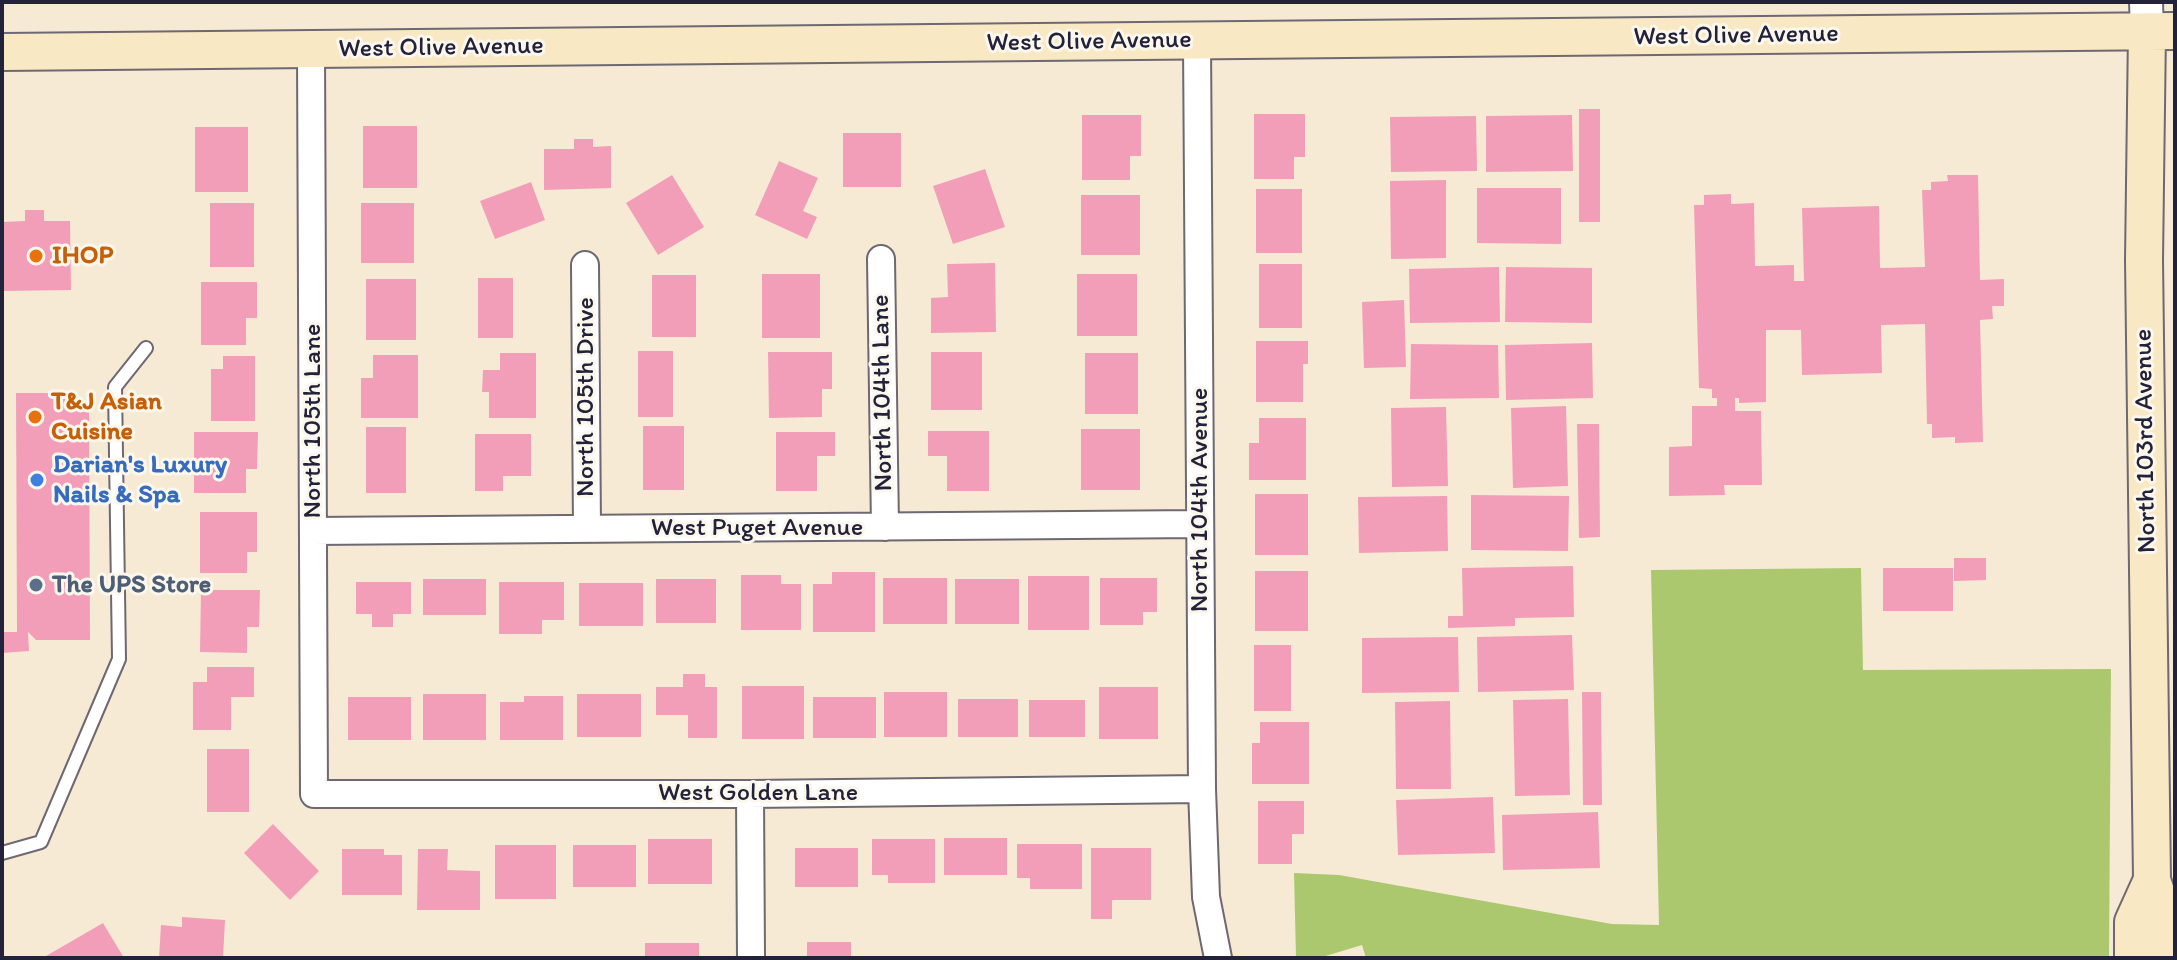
<!DOCTYPE html>
<style>
body{margin:0}
#map{position:relative;width:2177px;height:960px;overflow:hidden;background:#f7ead5;font-family:Itim,sans-serif}
canvas{display:block}
.frame{position:absolute;inset:0;border:4px solid #22223b;pointer-events:none}
</style>
<div id="map">
<canvas width="2177" height="960"></canvas>
<div class="frame"></div>
</div>
<script>
const context = document.querySelector('canvas').getContext('2d');
context.lineJoin = 'round';
function fill(path, color) {
  context.fillStyle = color;
  context.fill(path, 'evenodd');
}
function shape(rows) {
  const path = new Path2D();
  for (const r of rows) {
    path.moveTo(r[0], r[1]);
    for (let i = 2; i < r.length; i += 2) path.lineTo(r[i], r[i + 1]);
  }
  return path;
}
function stroke(path, color, width, dash) {
  context.strokeStyle = color;
  context.lineWidth = width;
  context.lineCap = dash ? 'butt' : 'round';
  context.setLineDash(dash || []);
  context.stroke(path);
}
function write(font, color, halo, rows, align = 'center') {
  context.font = font + ' Itim,sans-serif';
  context.lineWidth = 6;
  context.setLineDash([]);
  context.textBaseline = 'middle';
  context.strokeStyle = halo;
  context.fillStyle = color;
  for (const [text, x, y, turn = 0] of rows) {
    context.save();
    context.translate(x, y);
    context.rotate((+turn || 0) * Math.PI / 180);
    context.textAlign = isNaN(turn) ? turn : align;
    if (halo) context.strokeText(text, 0, 0);
    context.fillText(text, 0, 0);
    context.restore();
  }
}
fill(shape([
 [1861,568,1863,670,2111,669,2109,958,1366,958,1362,945,1319,958,1296,958,1294,873,1339,875,1612,924,1659,925,1651,570]
]), '#acc86e');
fill(shape([
 [1579,109,1600,109,1600,222,1579,222],
 [1254,114,1305,114,1305,157,1294,157,1294,179,1254,179],
 [1082,115,1141,115,1141,156,1130,156,1130,180,1082,180],
 [1572,115,1573,171,1486,172,1486,116],
 [1476,116,1477,171,1391,172,1390,117],
 [363,126,417,126,417,188,363,188],
 [195,127,248,127,248,192,195,192],
 [843,133,901,133,901,187,843,187],
 [574,139,593,139,593,147,611,146,611,188,544,190,544,149,574,149],
 [779,161,818,178,803,211,817,217,807,239,755,215],
 [985,169,1005,227,953,244,933,186],
 [672,175,704,227,658,255,626,203],
 [1947,175,1978,175,1980,280,2004,279,2004,306,1992,306,1993,319,1980,320,1983,442,1955,443,1955,437,1932,438,1932,424,1927,424,1925,324,1881,325,1882,373,1802,375,1801,330,1766,330,1766,402,1739,403,1739,398,1735,398,1735,411,1761,411,1762,485,1724,485,1725,495,1669,496,1669,447,1692,446,1692,406,1717,406,1717,398,1712,398,1712,389,1699,388,1694,205,1704,205,1704,195,1731,194,1731,204,1754,203,1755,266,1794,265,1794,281,1804,281,1802,208,1879,206,1880,268,1925,267,1922,190,1931,190,1931,182,1948,181],
 [1446,180,1446,258,1391,259,1390,181],
 [531,182,545,220,495,239,480,201],
 [1477,188,1561,188,1561,244,1477,243],
 [1256,189,1302,189,1302,253,1256,253],
 [1081,195,1140,195,1140,255,1081,255],
 [210,203,254,203,254,267,210,267],
 [361,203,414,203,414,263,361,263],
 [25,210,44,210,44,221,70,221,71,290,2,291,2,222,25,221],
 [995,263,996,332,931,333,931,298,948,297,947,264],
 [1259,264,1302,264,1302,328,1259,328],
 [1499,267,1500,322,1410,323,1409,269],
 [1506,267,1592,268,1592,323,1505,322],
 [762,274,820,274,820,338,762,338],
 [1077,274,1137,274,1137,336,1077,336],
 [652,275,696,275,696,337,652,337],
 [478,278,513,278,513,338,478,338],
 [366,279,416,279,416,340,366,340],
 [201,282,257,282,257,318,246,318,246,345,201,345],
 [1404,300,1406,367,1364,368,1362,302],
 [1256,341,1308,341,1308,364,1303,364,1303,402,1256,402],
 [1592,343,1593,398,1506,400,1505,345],
 [1411,344,1498,345,1499,398,1410,399],
 [638,351,673,351,673,417,638,417],
 [768,352,832,352,832,389,822,389,822,417,769,418],
 [931,352,982,352,982,410,931,410],
 [500,353,536,353,536,418,489,418,489,392,482,392,483,370,500,370],
 [1085,353,1138,353,1138,414,1085,414],
 [373,355,418,355,418,418,361,418,361,378,373,378],
 [223,356,255,356,255,421,211,421,211,369,223,369],
 [16,393,78,393,78,403,89,403,90,640,36,640,28,632,29,651,2,653,2,632,17,632],
 [1566,406,1568,486,1513,488,1511,408],
 [1446,407,1448,486,1392,487,1391,408],
 [1259,418,1306,418,1306,480,1249,480,1249,443,1259,443],
 [1577,424,1599,424,1600,537,1579,538],
 [643,426,684,426,684,490,643,490],
 [366,427,406,427,406,493,366,493],
 [1081,429,1140,429,1140,490,1081,490],
 [928,431,989,431,989,491,947,491,947,456,928,456],
 [194,432,258,432,257,469,246,469,246,493,194,493],
 [776,432,835,432,835,456,817,456,817,491,776,491],
 [475,434,531,434,531,476,503,476,503,491,475,491],
 [1255,494,1308,494,1308,555,1255,555],
 [1471,495,1569,496,1568,551,1471,550],
 [1447,496,1448,551,1359,553,1358,497],
 [200,512,257,512,257,552,247,552,247,573,200,573],
 [1954,558,1986,558,1986,580,1954,581],
 [1573,566,1574,617,1515,618,1515,626,1448,628,1448,616,1463,616,1462,568],
 [1883,568,1953,568,1953,611,1883,611],
 [1255,571,1308,571,1308,631,1255,631],
 [832,572,875,572,875,632,813,632,813,584,832,584],
 [741,575,781,575,781,584,801,584,801,630,741,630],
 [1028,576,1089,576,1089,630,1028,630],
 [883,578,947,578,947,624,883,624],
 [1100,578,1157,578,1157,612,1143,612,1143,625,1100,625],
 [423,579,486,579,486,615,423,615],
 [656,579,716,579,716,623,656,623],
 [955,579,1019,579,1019,624,955,624],
 [356,582,411,582,411,614,393,614,393,627,372,627,372,614,356,614],
 [499,582,564,582,564,620,542,620,542,634,499,634],
 [579,583,643,583,643,626,579,626],
 [201,590,260,590,259,627,247,627,247,653,200,652],
 [1572,635,1574,690,1478,692,1477,637],
 [1458,637,1459,692,1362,693,1362,638],
 [1254,645,1291,645,1291,711,1254,711],
 [207,667,254,667,254,697,231,697,231,730,193,730,193,682,207,682],
 [683,674,705,674,705,687,717,687,717,738,688,738,688,715,656,715,656,687,683,687],
 [742,686,804,686,804,739,742,739],
 [1099,687,1158,687,1158,739,1099,739],
 [884,692,947,692,947,737,884,737],
 [1582,692,1601,692,1602,805,1583,805],
 [423,694,486,694,486,740,423,740],
 [577,694,641,694,641,737,577,737],
 [524,696,563,696,563,740,500,740,500,702,524,702],
 [348,697,411,697,411,740,348,740],
 [813,697,876,697,876,738,813,738],
 [958,699,1018,699,1018,737,958,737],
 [1568,699,1570,795,1515,796,1513,700],
 [1029,700,1085,700,1085,737,1029,737],
 [1450,701,1451,789,1396,789,1395,702],
 [1260,722,1309,722,1309,784,1252,784,1252,743,1260,743],
 [207,749,249,749,249,812,207,812],
 [1493,797,1495,853,1398,855,1396,800],
 [1258,801,1304,801,1304,834,1292,834,1292,864,1258,864],
 [1598,812,1600,868,1503,870,1502,815],
 [273,824,319,871,290,900,244,853],
 [944,838,1007,838,1007,875,944,875],
 [648,839,712,839,712,884,648,884],
 [872,839,935,839,935,883,888,883,888,875,872,875],
 [1017,844,1082,844,1082,889,1030,889,1030,878,1017,878],
 [495,845,556,845,556,899,495,899],
 [573,845,636,845,636,887,573,887],
 [795,848,858,848,858,887,795,887],
 [1091,848,1151,848,1151,900,1112,900,1112,919,1091,919],
 [342,849,384,849,384,855,402,855,402,895,342,895],
 [418,849,448,849,447,870,480,871,480,910,417,910],
 [182,917,225,920,223,958,159,958,161,925,182,927],
 [103,923,124,958,48,958,46,956],
 [807,942,851,942,851,958,807,958],
 [645,943,699,943,699,958,645,958]
]), '#f29eb8');
const service = shape([
 [2,853,41,842,119,659,115,387,146,348]
]);
const minor = shape([
 [1197,41,1202,789,1206,897,1218,958],
 [311,49,314,794,750,794,1202,789],
 [881,259,885,527],
 [585,265,587,529],
 [313,531,1200,524],
 [750,794,751,958]
]);
const tertiary = shape([
 [2146,2,2147,31]
]);
const secondary = shape([
 [2147,31,2144,260,2152,880,2165,918,2165,958],
 [2,52,2175,31],
 [2133,958,2133,922,2152,880]
]);
stroke(service, '#6d6871', 16);
stroke(minor, '#6d6871', 30);
stroke(tertiary, '#6d6871', 36);
stroke(secondary, '#6d6871', 40);
stroke(service, '#fff', 12);
stroke(minor, '#fff', 26);
stroke(tertiary, '#fff', 32);
stroke(secondary, '#f8e8c3', 36);
for (const [x, y, r, color] of [
 [36,256,8,"#e8710a"],
 [35,417,8,"#e8710a"],
 [37,480,8,"#3f7fe0"],
 [36,585,8,"#5c6f8a"]
]) {
  const dot = new Path2D();
  dot.arc(x, y, r, 0, 2 * Math.PI);
  context.fillStyle = color;
  context.fill(dot);
  stroke(dot, '#fbf7ec', 3);
}
write('26px', '#22223b', '#fbf7ec', [
 ["West Olive Avenue",1736,36,-1],
 ["West Olive Avenue",1089,42,-1],
 ["West Olive Avenue",441,48,-1],
 ["North 104th Lane",883,393,-91],
 ["North 105th Drive",586,397,-90],
 ["North 105th Lane",313,421,-90],
 ["North 103rd Avenue",2146,441,-91],
 ["North 104th Avenue",1200,500,-90],
 ["West Puget Avenue",757,528],
 ["West Golden Lane",758,793]
]);
write('bold 26px', '#c56008', '#fbf7ec', [
 ["IHOP",52,256],
 ["T&J Asian",51,402],
 ["Cuisine",51,432]
], 'left');
write('bold 26px', '#366cbe', '#fbf7ec', [
 ["Darian's Luxury",53,465],
 ["Nails & Spa",53,495]
], 'left');
write('bold 26px', '#4e5e75', '#fbf7ec', [
 ["The UPS Store",52,585]
], 'left');
</script>
